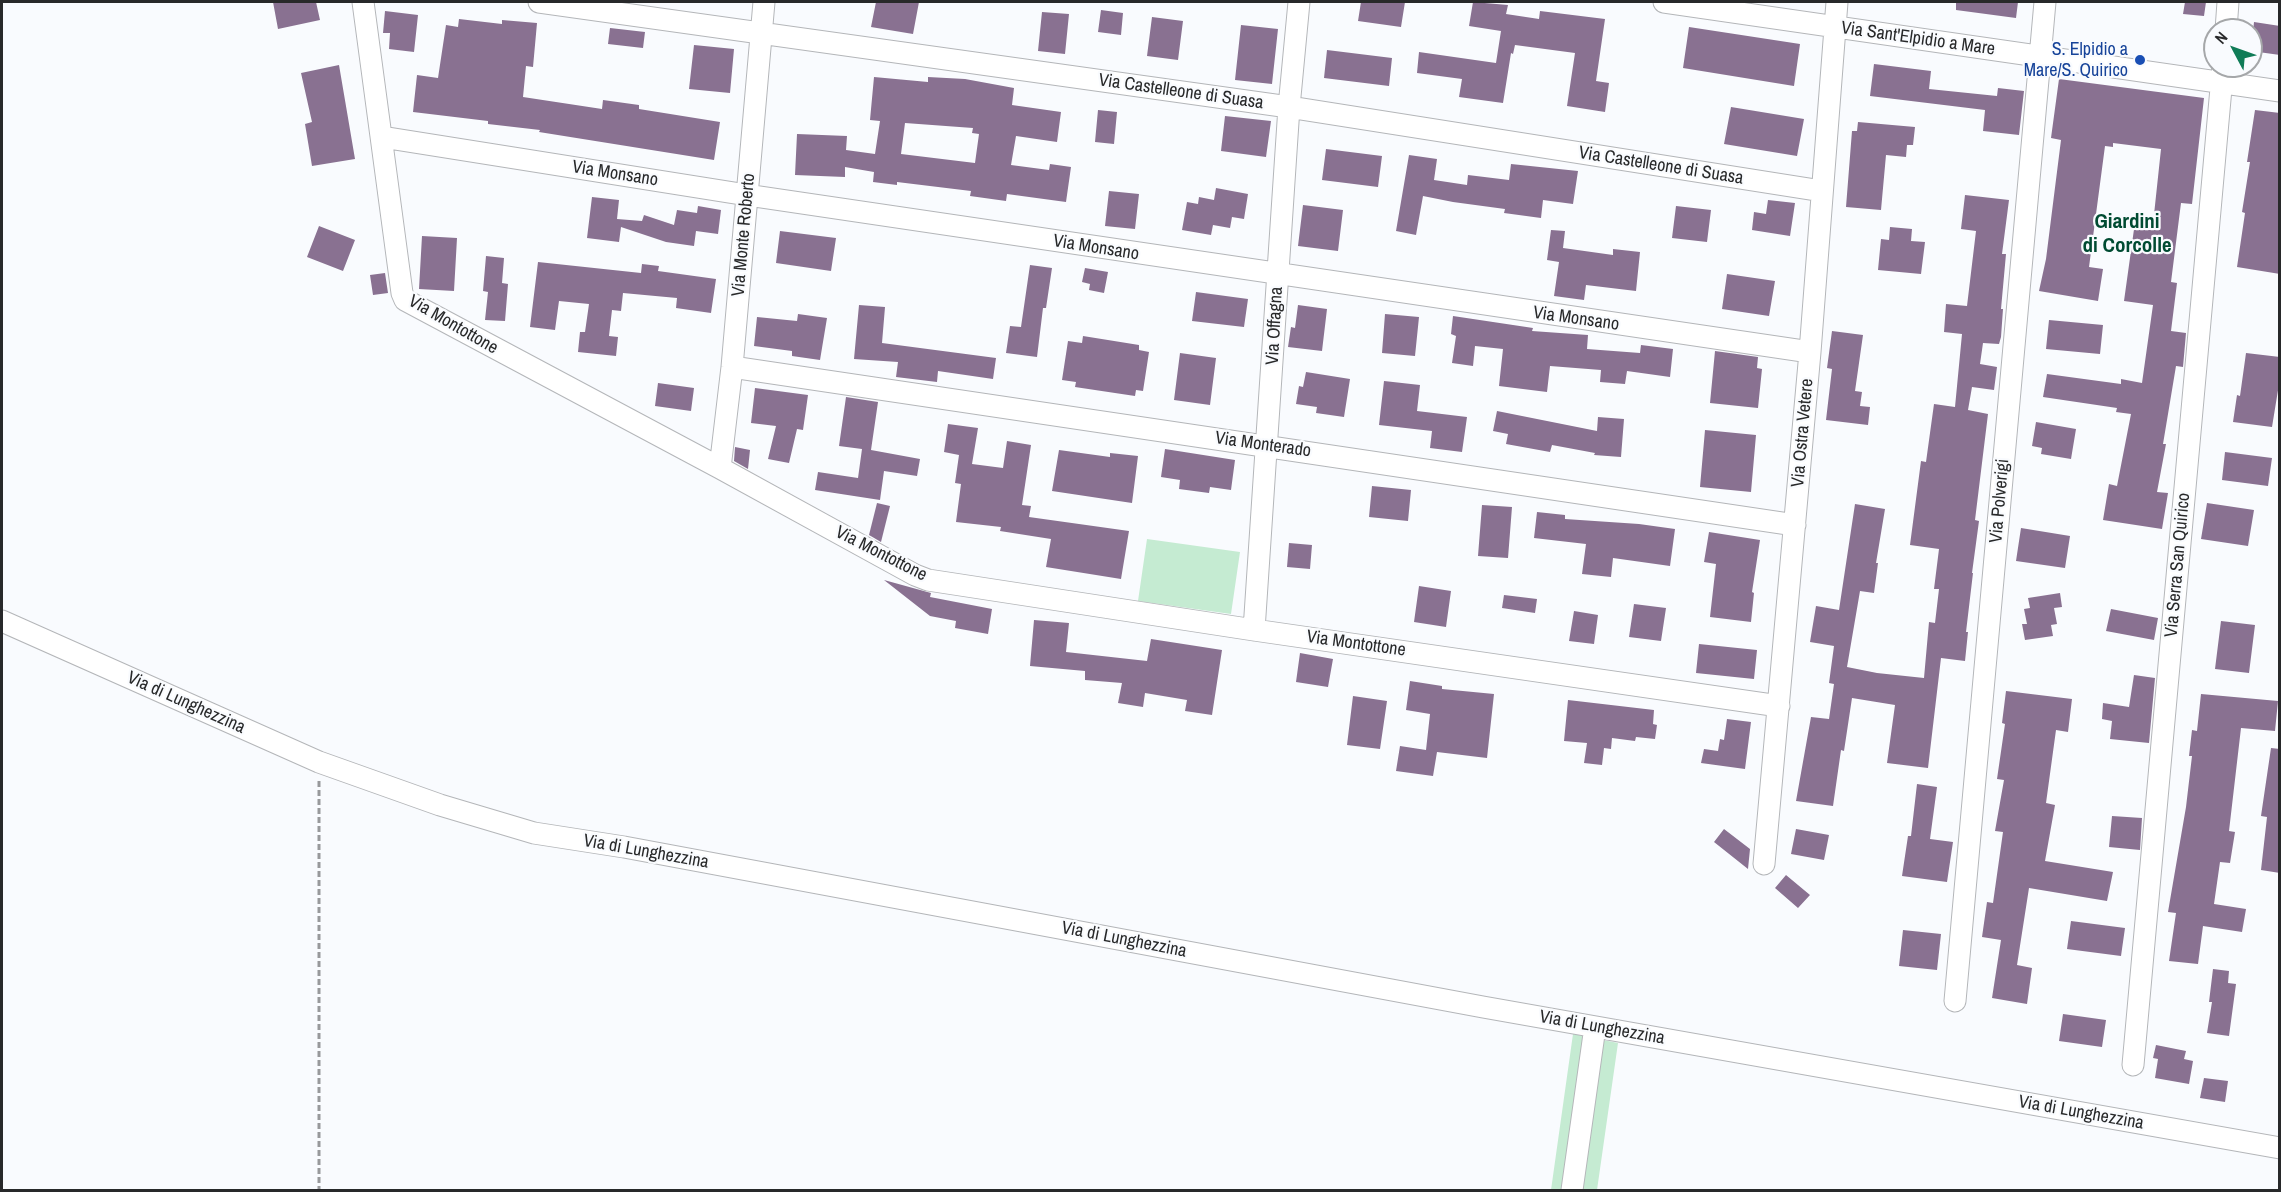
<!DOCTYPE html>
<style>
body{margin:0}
#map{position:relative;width:2281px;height:1192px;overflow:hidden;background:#f9fbfe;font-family:"Archivo Narrow",sans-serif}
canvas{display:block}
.frame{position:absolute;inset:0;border:3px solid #28292a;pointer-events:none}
.north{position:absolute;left:2203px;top:18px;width:60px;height:60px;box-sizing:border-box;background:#f9fbfe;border:2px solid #a5a7a9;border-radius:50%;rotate:311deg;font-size:16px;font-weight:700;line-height:24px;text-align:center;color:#28292a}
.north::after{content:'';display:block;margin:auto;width:21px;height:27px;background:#107c57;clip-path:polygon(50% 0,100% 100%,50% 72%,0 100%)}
</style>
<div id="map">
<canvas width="2281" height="1192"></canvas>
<div class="frame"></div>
<div class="north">N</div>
</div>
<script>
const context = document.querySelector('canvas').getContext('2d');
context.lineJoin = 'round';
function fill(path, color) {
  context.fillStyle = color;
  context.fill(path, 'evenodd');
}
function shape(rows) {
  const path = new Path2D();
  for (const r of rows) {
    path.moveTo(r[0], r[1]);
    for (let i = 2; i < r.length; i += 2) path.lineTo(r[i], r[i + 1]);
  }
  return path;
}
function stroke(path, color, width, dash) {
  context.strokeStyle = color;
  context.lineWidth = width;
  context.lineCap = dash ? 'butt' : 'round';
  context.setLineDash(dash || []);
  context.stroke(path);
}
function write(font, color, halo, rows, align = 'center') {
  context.font = font + ' "Archivo Narrow",sans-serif';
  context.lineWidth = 4.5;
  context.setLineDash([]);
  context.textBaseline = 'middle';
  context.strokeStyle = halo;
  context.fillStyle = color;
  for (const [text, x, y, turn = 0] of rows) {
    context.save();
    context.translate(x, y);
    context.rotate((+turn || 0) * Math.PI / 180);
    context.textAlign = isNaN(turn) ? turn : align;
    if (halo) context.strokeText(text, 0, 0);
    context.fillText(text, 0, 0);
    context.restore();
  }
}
fill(shape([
 [1147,539,1240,552,1231,614,1138,601],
 [1573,1034,1618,1043,1597,1190,1551,1190]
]), '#c5ebd2');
fill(shape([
 [273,2,316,2,320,20,278,29],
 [876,2,919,2,913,34,871,27],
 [1361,2,1405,2,1401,27,1358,21],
 [1473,2,1508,5,1506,14,1539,19,1540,11,1605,19,1596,81,1609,83,1605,112,1567,106,1575,53,1515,45,1513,54,1511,53,1503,103,1459,97,1462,79,1417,73,1419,52,1496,63,1501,31,1469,26],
 [1956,2,2018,2,2016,18,1956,10],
 [2185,2,2206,2,2204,16,2183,14],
 [1101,10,1123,13,1121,35,1098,32],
 [385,11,418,15,414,52,389,49,390,33,383,33],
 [1042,12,1069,14,1065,54,1038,51],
 [1152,17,1183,21,1178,60,1147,56],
 [459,19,502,24,502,20,537,23,533,67,526,66,523,97,602,109,603,100,639,105,639,109,720,122,714,160,539,132,540,130,488,124,488,121,413,112,417,75,438,78,446,25,458,27],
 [2254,22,2280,26,2280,55,2251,51],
 [1241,25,1278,29,1272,84,1235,80],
 [1689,27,1800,44,1794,86,1683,68],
 [610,28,645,32,643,48,608,44],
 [694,45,734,49,730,93,689,89],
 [1327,50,1392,58,1389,86,1324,78],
 [1874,64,1931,71,1929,89,1997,96,1998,88,2024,91,2019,135,1983,131,1985,110,1870,96],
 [339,65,355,159,312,166,305,124,312,122,301,73],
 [874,77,928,82,928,77,965,79,1014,88,1012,105,1061,112,1057,142,1016,136,1011,165,1049,170,1050,164,1071,167,1066,202,1007,194,1006,201,970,196,971,191,897,182,897,185,873,182,874,172,845,167,845,177,795,175,797,134,847,136,846,150,875,154,880,121,870,120],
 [905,123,973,128,972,133,979,134,975,163,901,154],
 [2059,79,2204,98,2192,204,2181,203,2171,282,2177,283,2171,331,2186,333,2183,367,2176,366,2163,444,2166,444,2157,492,2168,493,2162,529,2103,520,2109,484,2117,486,2131,414,2116,412,2117,408,2043,397,2047,374,2121,384,2121,379,2142,383,2153,305,2124,301,2135,222,2153,224,2161,149,2113,143,2113,147,2105,146,2089,267,2103,269,2098,301,2039,291,2046,259,2061,140,2051,138],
 [1731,107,1804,119,1797,156,1724,144],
 [1098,110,1117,112,1114,144,1095,142],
 [2255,110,2280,113,2280,274,2237,267,2245,213,2242,212,2250,162,2247,162],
 [1225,116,1271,121,1266,157,1221,151],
 [1858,122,1915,127,1913,145,1907,145,1906,157,1886,155,1881,210,1846,207,1852,131,1857,131],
 [1326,149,1382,156,1378,187,1322,180],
 [1409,155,1437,159,1434,180,1467,185,1468,175,1509,180,1511,164,1578,171,1573,204,1543,200,1541,218,1504,213,1505,209,1453,202,1423,196,1416,235,1396,231],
 [1216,188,1248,194,1244,219,1232,217,1230,228,1213,225,1211,235,1182,230,1187,202,1198,204,1199,197,1214,200],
 [1109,191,1139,194,1135,229,1105,226],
 [1965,195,2009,200,2002,254,2006,254,2001,309,2003,309,2001,337,1999,344,1983,343,1980,364,1997,367,1994,390,1972,387,1968,410,1988,414,1975,520,1979,521,1972,573,1973,573,1966,632,1968,632,1965,661,1941,658,1928,768,1887,763,1895,705,1852,698,1844,751,1841,750,1833,806,1796,801,1811,717,1829,719,1834,684,1829,683,1834,646,1810,642,1816,606,1839,610,1855,504,1885,509,1876,563,1878,563,1874,593,1860,591,1847,667,1877,673,1924,678,1929,622,1935,623,1939,589,1934,589,1939,549,1910,545,1921,461,1926,462,1934,404,1955,407,1962,334,1944,332,1946,304,1967,306,1976,231,1961,229],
 [592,197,619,200,617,219,642,221,644,215,674,225,677,210,697,213,698,206,721,210,718,234,696,231,694,246,666,242,621,227,619,242,587,238],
 [1768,200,1795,203,1790,236,1752,230,1754,212,1766,214],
 [1303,205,1343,210,1338,251,1298,246],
 [1676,206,1711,210,1707,242,1672,238],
 [319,226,355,240,343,271,307,257],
 [1890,227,1912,229,1911,241,1925,242,1921,274,1878,270,1881,239,1889,240],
 [1551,230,1565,231,1563,248,1613,255,1613,249,1640,252,1636,291,1586,285,1584,300,1554,296,1559,262,1547,260],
 [780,231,836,238,831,271,776,263],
 [422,236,457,238,454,291,419,289],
 [486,256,504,258,502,283,508,284,505,321,485,320,488,292,483,291],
 [538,262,641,273,642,264,659,266,658,271,716,279,711,313,676,308,677,298,623,293,621,311,612,310,609,336,618,337,616,356,578,352,580,332,585,332,589,304,559,301,555,330,530,327],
 [1030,265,1052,268,1046,308,1043,308,1037,357,1006,353,1010,326,1021,327],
 [1085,268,1108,272,1104,293,1089,290,1090,284,1082,282],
 [385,273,388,293,373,295,370,275],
 [1727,274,1775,281,1769,316,1722,309],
 [1196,292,1248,299,1244,327,1192,321],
 [859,305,885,307,882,343,996,358,993,379,938,371,937,382,896,377,898,362,854,359],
 [1298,305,1327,309,1322,351,1288,347,1291,327,1295,328],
 [798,314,827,318,820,360,792,356,792,351,754,346,757,317,797,321],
 [1385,314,1419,317,1415,356,1382,353],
 [1453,316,1533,328,1532,331,1588,335,1587,349,1640,353,1641,345,1673,349,1670,377,1627,371,1625,384,1600,382,1601,370,1550,366,1547,392,1499,386,1503,349,1475,346,1473,366,1452,363,1456,336,1451,334],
 [2049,320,2103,325,2100,354,2046,349],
 [1832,331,1863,335,1855,391,1862,392,1860,406,1870,407,1868,425,1826,420,1832,369,1827,368],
 [1083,336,1139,345,1139,350,1149,352,1143,391,1136,390,1135,396,1075,387,1076,382,1062,380,1068,341,1082,343],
 [1715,351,1758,357,1757,368,1762,369,1758,408,1710,403],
 [1180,353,1216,358,1210,405,1174,400],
 [2246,353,2280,357,2280,378,2272,427,2233,422,2237,395,2240,396],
 [1306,372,1350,379,1344,417,1316,413,1317,407,1296,404,1299,386,1303,387],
 [1384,381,1420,385,1417,411,1467,417,1462,452,1430,448,1432,431,1379,425],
 [658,383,694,388,691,411,655,406],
 [755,388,808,395,803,430,797,429,789,463,768,459,776,426,751,423],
 [846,397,878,402,871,450,920,459,917,476,884,471,880,500,815,490,818,472,858,478,862,449,839,446],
 [1497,411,1597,431,1598,417,1624,419,1621,457,1594,455,1595,453,1552,445,1550,452,1506,444,1508,434,1493,431],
 [2036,422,2076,429,2071,459,2041,454,2042,448,2032,446],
 [948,424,978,428,972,464,1003,468,1007,441,1031,445,1022,505,1031,506,1029,517,1129,531,1121,579,1046,567,1051,539,1000,531,1001,527,956,522,961,484,955,483,959,455,944,452],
 [1705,430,1756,435,1751,492,1700,487],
 [735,447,750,450,748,469,734,461],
 [1165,449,1235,460,1231,490,1210,487,1209,493,1179,489,1180,480,1161,477],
 [1059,450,1110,457,1110,453,1138,456,1132,503,1052,491],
 [2225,452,2272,458,2268,486,2222,480],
 [1372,486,1411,490,1408,521,1369,517],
 [877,503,890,506,881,542,869,535],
 [2207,503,2254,510,2248,546,2201,539],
 [1482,505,1512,507,1508,558,1478,556],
 [1537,512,1565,515,1565,519,1639,524,1675,529,1670,566,1613,558,1611,577,1582,574,1586,544,1534,538],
 [2021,528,2070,536,2065,568,2016,561],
 [1709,532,1760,540,1752,592,1754,593,1751,622,1710,617,1716,564,1704,562],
 [1289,543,1312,545,1310,569,1287,567],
 [884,580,931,593,930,597,992,609,988,634,955,628,956,621,930,616],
 [1419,586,1451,591,1446,627,1414,622],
 [2060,593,2062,607,2054,608,2057,624,2051,625,2053,636,2025,640,2022,624,2027,624,2024,609,2030,608,2028,598],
 [1504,595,1537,599,1535,613,1502,608],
 [1634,604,1666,608,1661,641,1629,637],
 [2111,609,2158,618,2154,640,2106,631],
 [1574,611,1598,615,1594,644,1569,641],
 [1034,620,1069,623,1066,652,1147,661,1151,639,1222,650,1212,715,1185,711,1187,700,1145,693,1143,707,1118,703,1122,683,1085,680,1085,671,1030,666],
 [2221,621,2255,625,2249,673,2215,669],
 [1699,644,1757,650,1754,679,1696,673],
 [1300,653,1333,659,1328,687,1296,682],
 [2134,675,2155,678,2149,743,2110,739,2112,721,2102,719,2103,703,2129,707],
 [1410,681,1442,686,1442,689,1494,694,1487,758,1437,752,1433,776,1396,771,1400,746,1426,750,1430,714,1406,710],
 [2006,691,2072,699,2068,732,2056,730,2046,803,2055,805,2045,861,2113,872,2107,901,2029,888,2017,965,2032,968,2027,1004,1992,998,2001,940,1982,937,1987,902,1993,903,2003,832,1995,831,2004,780,1997,779,2005,724,2002,723],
 [2201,694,2278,701,2275,731,2241,728,2229,831,2235,832,2230,863,2220,862,2214,904,2246,909,2242,932,2203,926,2198,964,2169,961,2176,913,2168,912,2186,807,2192,756,2189,756,2192,730,2197,731],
 [1353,696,1387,701,1380,749,1347,745],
 [1568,700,1654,710,1653,724,1657,725,1655,739,1636,737,1635,741,1612,738,1611,749,1604,748,1602,765,1584,763,1587,743,1564,741],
 [1727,719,1751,722,1745,769,1701,763,1704,749,1718,751,1720,739,1724,740],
 [2271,748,2280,749,2280,873,2261,870,2267,817,2261,816],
 [1917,784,1937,787,1930,839,1953,842,1947,882,1902,876,1908,836,1911,836],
 [2112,816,2142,818,2140,850,2109,847],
 [1724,829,1750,849,1748,869,1714,842],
 [1796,829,1829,835,1824,860,1791,854],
 [1786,875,1810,895,1798,908,1775,888],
 [2071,921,2125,928,2121,956,2067,949],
 [1903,930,1941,934,1937,970,1899,966],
 [2213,969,2229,971,2228,983,2236,984,2229,1036,2207,1033,2212,1002,2209,1002],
 [2063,1014,2106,1020,2102,1047,2059,1041],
 [2156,1045,2186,1051,2184,1059,2193,1061,2189,1084,2155,1078,2158,1059,2153,1058],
 [2204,1078,2228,1081,2225,1102,2200,1098]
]), '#897191');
const minor = shape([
 [363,2,402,293,405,300,720,468,915,575,928,580,1254,630,1779,706],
 [539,2,1289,107,1822,191],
 [1664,2,2280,91],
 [2226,30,2228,2],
 [382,137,747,195,1810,352],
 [732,367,1795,525],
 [720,468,732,367,764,2],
 [2,621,319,762,440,805,534,833,624,847,1483,1007,2280,1148],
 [1254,630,1289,107,1299,2],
 [1764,864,1810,352,1837,2],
 [1955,1001,2045,2],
 [2133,1065,2223,66],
 [1572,1190,1595,1027]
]);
stroke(minor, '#b4b6b9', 23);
stroke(shape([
 [319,781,319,1190]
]), '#98999b', 3, [6, 3]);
stroke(minor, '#fff', 21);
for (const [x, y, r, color] of [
 [2140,60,6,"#1a4fb4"]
]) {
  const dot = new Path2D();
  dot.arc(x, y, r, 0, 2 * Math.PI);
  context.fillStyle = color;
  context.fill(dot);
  stroke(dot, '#f9fbfe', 2);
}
write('18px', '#28292a', '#f9fbfe', [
 ["Via Sant'Elpidio a Mare",1918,39,8],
 ["Via Castelleone di Suasa",1181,92,8],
 ["Via Castelleone di Suasa",1661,166,9],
 ["Via Monsano",615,174,9],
 ["Via Monte Roberto",744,235,-85],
 ["Via Monsano",1096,248,9],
 ["Via Monsano",1576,319,8],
 ["Via Montottone",453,325,30],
 ["Via Offagna",1275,326,-87],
 ["Via Ostra Vetere",1803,433,-85],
 ["Via Monterado",1263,445,8],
 ["Via Polverigi",2000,501,-85],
 ["Via Montottone",881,554,27],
 ["Via Serra San Quirico",2178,565,-85],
 ["Via Montottone",1356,644,8],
 ["Via di Lunghezzina",186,703,24],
 ["Via di Lunghezzina",646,852,10],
 ["Via di Lunghezzina",1124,940,11],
 ["Via di Lunghezzina",1602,1028,10],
 ["Via di Lunghezzina",2081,1113,10]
]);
write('18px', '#164399', '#f9fbfe', [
 ["S. Elpidio a",2128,50],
 ["Mare/S. Quirico",2128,71]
], 'right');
write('bold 21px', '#004b32', '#f9fbfe', [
 ["Giardini",2127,222],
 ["di Corcolle",2127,246]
]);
</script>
